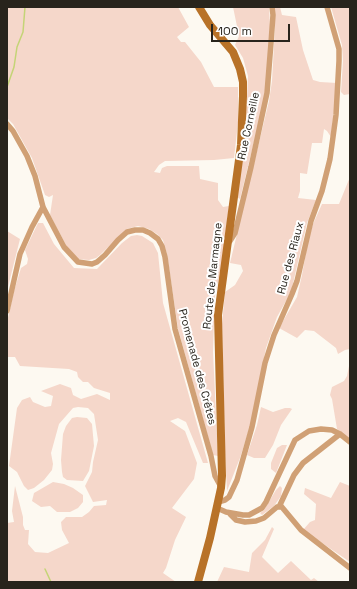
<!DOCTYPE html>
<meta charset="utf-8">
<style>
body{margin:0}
#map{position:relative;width:357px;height:589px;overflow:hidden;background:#fdf9f1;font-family:"Space Grotesk",sans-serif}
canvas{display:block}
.frame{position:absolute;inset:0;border:8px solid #28241c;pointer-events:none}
.scale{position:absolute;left:211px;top:24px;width:79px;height:18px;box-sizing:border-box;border:2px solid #28241c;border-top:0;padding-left:5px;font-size:12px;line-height:14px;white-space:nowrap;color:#28241c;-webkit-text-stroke:3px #fff;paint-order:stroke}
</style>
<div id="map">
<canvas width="357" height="589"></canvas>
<div class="frame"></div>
<div class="scale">100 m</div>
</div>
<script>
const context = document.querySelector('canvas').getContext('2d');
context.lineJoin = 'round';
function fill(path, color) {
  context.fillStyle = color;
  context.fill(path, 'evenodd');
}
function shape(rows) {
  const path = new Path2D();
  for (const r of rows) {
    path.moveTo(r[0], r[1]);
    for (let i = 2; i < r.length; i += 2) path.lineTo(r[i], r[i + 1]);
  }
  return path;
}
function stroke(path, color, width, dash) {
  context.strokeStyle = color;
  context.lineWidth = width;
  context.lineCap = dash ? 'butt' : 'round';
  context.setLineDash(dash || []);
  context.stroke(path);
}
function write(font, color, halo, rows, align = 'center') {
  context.font = font + ' "Space Grotesk",sans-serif';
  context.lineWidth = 4;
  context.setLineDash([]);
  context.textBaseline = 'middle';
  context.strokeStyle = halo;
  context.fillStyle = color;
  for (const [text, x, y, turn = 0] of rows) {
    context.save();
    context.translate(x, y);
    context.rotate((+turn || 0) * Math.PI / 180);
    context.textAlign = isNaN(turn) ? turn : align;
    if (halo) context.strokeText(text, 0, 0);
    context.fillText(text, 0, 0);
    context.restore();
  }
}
fill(shape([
 [7,7,178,7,189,27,177,37,181,42,185,42,201,62,214,87,238,87,238,123,234,158,214,160,165,161,159,165,154,172,160,173,162,168,167,166,199,166,200,179,218,183,218,200,223,207,229,206,222,263,215,296,214,322,213,352,218,456,213,455,178,329,167,254,163,240,157,234,149,229,138,226,127,229,100,255,96,258,89,260,77,259,67,247,50,215,53,195,49,197,45,195,32,158,13,124,7,118],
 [233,7,269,7,270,26,266,93,240,199,237,197,245,143,248,76,243,58,235,45,239,36],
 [274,7,280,7,282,15,296,17,303,50,313,80,320,82,337,83,331,137,327,131,324,129,322,143,312,143,307,174,300,173,300,191,298,198,316,200,307,223,291,292,277,317,266,348,251,423,240,458,227,491,225,452,222,324,225,292,235,285,243,271,241,265,230,263,269,101,272,81,275,27],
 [331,7,350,7,350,94,344,95,341,92,343,61,342,45],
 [350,177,350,349,345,350,338,354,336,348,314,331,305,330,297,338,279,328,297,297,302,275,308,241,313,224,322,204,339,204],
 [38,223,43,223,54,244,74,268,97,269,122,243,131,236,137,235,142,236,153,243,158,253,163,303,208,463,203,463,186,422,178,418,170,421,185,431,197,463,194,479,172,508,186,517,175,540,166,568,163,573,176,582,7,582,7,523,14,522,12,511,15,486,23,517,23,525,25,530,29,530,28,544,35,552,48,553,69,543,62,530,61,522,66,517,82,517,89,512,94,506,106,505,107,500,93,502,85,486,92,472,93,462,98,440,94,414,88,408,78,407,73,408,59,424,51,453,53,464,52,470,44,480,34,488,28,490,24,486,17,472,9,466,17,408,22,400,30,397,33,402,45,407,51,406,53,396,41,391,60,384,71,388,73,395,81,399,97,394,110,400,110,393,94,388,88,382,83,382,78,377,77,372,69,369,20,366,15,357,7,357,7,322,14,291,21,268,27,264,28,259,25,250],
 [7,231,20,239,7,291],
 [350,361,350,439,337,429,332,399,330,395,332,387,344,381,347,376],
 [261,407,273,412,285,408,290,408,292,409,281,425,273,445,265,458,254,458,247,455,257,425],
 [77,417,87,418,92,424,94,446,89,471,83,481,67,480,63,477,62,472,61,460,63,434,66,426,72,418],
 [282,445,287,445,276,473,271,469,271,463,277,448],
 [53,482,64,484,73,488,83,495,83,502,78,508,70,512,57,512,50,506,41,507,32,501,34,493],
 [340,482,350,486,350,562,303,530,310,522,315,520,316,504,304,494,305,488,331,498],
 [280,486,282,488,281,496,274,506,262,515,260,513,264,510,276,490],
 [272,527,274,529,262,557,278,573,291,561,311,580,314,578,319,582,217,582,224,567,249,572,252,553,265,540]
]), '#f5d7ca');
stroke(shape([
 [7,87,14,67,17,47,23,32,25,7],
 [45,569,51,582]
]), '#c4d476', 1.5);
stroke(shape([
 [7,124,13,131,27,156,35,176,43,207,64,247,78,262,92,264,97,262,105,255,118,240,127,232,135,230,143,230,150,233,158,239,162,246,165,257,175,329,211,456,215,476,221,487],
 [230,241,235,233,251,167,267,93,271,43,273,15,272,7],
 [7,311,20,254,32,227,43,207],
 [218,502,225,500,229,497,237,480,252,427,265,363,274,335,292,294,297,281,311,221,322,191,330,159,336,115,339,61,339,49,327,7],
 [279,507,294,475,303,463,340,434],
 [217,508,226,512,243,515,249,515,262,508,266,502,295,440,309,431,321,429,332,430,340,434,350,442],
 [230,514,236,520,245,522,256,521,264,518,277,507,281,506,301,530,350,568]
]), '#d0a075', 5.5);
stroke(shape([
 [198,582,210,538,221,488,222,476,218,315,241,145,243,96,243,82,240,69,233,52,210,25,199,7]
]), '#b87228', 8);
write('11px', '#28241c', '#fff', [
 ["Rue Corneille",249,126,-78],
 ["Rue des Riaux",291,258,-75],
 ["Route de Marmagne",213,276,-84],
 ["Promenade des Crêtes",197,367,75]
]);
</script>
